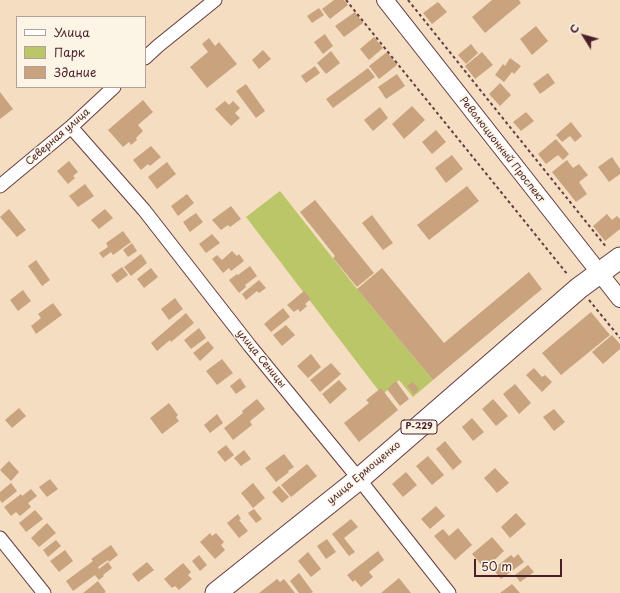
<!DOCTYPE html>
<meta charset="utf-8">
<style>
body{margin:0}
#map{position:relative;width:620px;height:593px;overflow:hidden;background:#f4ddc1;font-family:"Playpen Sans",sans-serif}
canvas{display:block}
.legend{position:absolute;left:16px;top:16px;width:130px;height:72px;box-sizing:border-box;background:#fcf5e5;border:1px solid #b59f9b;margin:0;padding:5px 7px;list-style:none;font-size:12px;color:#4a1f2b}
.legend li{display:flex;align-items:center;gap:8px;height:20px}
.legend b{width:20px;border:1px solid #b59f9b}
.north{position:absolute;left:564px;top:16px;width:40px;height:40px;-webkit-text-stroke:3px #fcf5e5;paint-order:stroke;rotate:307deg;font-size:11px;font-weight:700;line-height:16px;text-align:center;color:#4a1f2b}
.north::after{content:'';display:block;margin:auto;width:14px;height:18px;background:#4a1f2b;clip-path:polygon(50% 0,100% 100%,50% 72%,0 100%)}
.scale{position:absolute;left:474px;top:559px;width:88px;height:18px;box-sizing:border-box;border:2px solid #4a1f2b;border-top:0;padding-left:5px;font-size:12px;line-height:14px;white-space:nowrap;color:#4a1f2b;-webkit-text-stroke:3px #fcf5e5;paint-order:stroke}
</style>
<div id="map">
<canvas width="620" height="593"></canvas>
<ul class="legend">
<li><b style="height:5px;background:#fff"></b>Улица</li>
<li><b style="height:11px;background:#bac668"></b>Парк</li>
<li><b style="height:11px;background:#c9a37e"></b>Здание</li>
</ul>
<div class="north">С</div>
<div class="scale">50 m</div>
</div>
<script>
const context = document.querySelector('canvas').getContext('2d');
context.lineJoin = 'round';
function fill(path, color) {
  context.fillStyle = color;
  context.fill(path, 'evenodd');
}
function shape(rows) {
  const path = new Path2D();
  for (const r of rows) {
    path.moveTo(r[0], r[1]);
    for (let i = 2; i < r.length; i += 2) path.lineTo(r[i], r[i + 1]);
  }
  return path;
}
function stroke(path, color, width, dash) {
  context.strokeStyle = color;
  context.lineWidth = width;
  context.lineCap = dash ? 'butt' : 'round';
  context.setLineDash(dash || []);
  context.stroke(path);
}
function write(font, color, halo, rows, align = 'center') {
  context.font = font + ' "Playpen Sans",sans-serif';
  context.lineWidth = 3;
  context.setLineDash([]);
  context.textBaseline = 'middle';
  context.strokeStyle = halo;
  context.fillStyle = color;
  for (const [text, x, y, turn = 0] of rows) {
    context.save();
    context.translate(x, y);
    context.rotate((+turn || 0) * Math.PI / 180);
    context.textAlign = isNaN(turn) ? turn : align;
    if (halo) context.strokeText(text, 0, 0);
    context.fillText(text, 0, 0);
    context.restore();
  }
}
fill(shape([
 [280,191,357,289,433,380,413,397,399,380,382,395,246,217]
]), '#bac668');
fill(shape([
 [334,0,344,0,348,5,330,19,322,9],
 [492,0,519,0,521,3,485,33,472,17],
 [438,2,447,12,432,24,423,13],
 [319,8,324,15,312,23,307,16],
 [355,12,363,23,344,37,335,26],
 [536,26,548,41,532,55,520,39],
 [325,34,333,46,323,54,314,42],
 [374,37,383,48,369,60,360,49],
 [209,38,215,46,219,42,237,64,207,88,190,67,208,52,202,44],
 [471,44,478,53,466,64,458,55],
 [263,50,271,59,259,69,252,60],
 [331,51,340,63,326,74,317,63],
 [387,52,397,65,379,79,369,66],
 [482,52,493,65,475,79,465,66],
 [510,58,521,66,514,74,512,72,504,82,495,75,503,64,505,66],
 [315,66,320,73,306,83,301,76],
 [368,68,375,77,333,108,326,99],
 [548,73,555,83,540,94,533,84],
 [397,74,405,86,386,99,378,87],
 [500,83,511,95,500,106,489,94],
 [246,84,265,111,256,118,236,91],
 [0,92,13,109,0,119],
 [143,100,153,112,138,125,143,131,136,138,137,140,131,145,129,142,123,147,108,130],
 [225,101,229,105,233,101,240,108,235,113,240,118,231,126,215,109],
 [412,106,425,120,404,139,392,124],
 [380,107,388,118,373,131,364,120],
 [526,112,534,121,521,131,513,122],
 [571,122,582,136,575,142,570,136,562,142,556,135],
 [436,130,446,142,432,154,422,142],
 [556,139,569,154,563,160,558,155,546,164,538,154],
 [151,146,161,157,150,166,148,164,141,170,133,160],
 [452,155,463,169,446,183,435,168],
 [612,157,620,169,620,174,609,182,598,167],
 [567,160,573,168,579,164,588,175,579,182,587,194,576,202,552,172],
 [69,161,78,172,73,176,75,178,68,184,57,171],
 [167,162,176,174,157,189,148,177],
 [85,184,94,196,78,207,69,196],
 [467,186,479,201,429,240,417,225],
 [187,194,194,203,178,216,171,206],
 [315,200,374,273,357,287,333,258,335,256,300,212],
 [231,206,241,219,230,227,228,225,221,230,212,220],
 [9,209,26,230,17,237,0,217],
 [105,209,113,218,99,229,91,220],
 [196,213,203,222,190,232,183,222],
 [607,214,612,220,617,216,620,219,620,229,605,241,593,226],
 [372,215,393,243,383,250,362,223],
 [123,231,131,242,113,255,111,252,103,258,99,253,108,247,106,243],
 [212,234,220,243,206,253,199,244],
 [132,243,137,251,128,257,123,250],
 [232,251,237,256,239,254,244,261,231,271,229,268,223,273,212,259,217,255,222,260],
 [141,254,147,263,131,276,124,267],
 [36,260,50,280,42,286,28,266],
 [250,266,257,276,245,285,246,287,239,293,229,280,237,274,238,275],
 [122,267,128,275,117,283,111,275],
 [151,268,158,277,144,288,137,279],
 [382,268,444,343,529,272,542,289,433,380,357,289],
 [259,280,266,288,259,293,257,291,246,300,242,294],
 [23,290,31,301,18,311,10,300],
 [304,291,311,299,305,304,307,306,300,312,298,309,294,312,287,305],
 [175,298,183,309,169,320,161,309],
 [53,303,62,315,36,334,31,326,41,318,38,314],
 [283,308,290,317,271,332,264,324],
 [591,312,610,335,561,375,542,353],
 [186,313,194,323,171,342,170,340,157,351,151,343],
 [286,325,295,335,282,346,273,335],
 [199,328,206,338,191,349,184,340],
 [612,335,620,344,620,349,603,364,592,352],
 [208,341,214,348,200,361,193,353],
 [311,354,321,367,308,378,297,366],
 [222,359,233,373,217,385,206,371],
 [331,363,341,374,320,392,310,380],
 [534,368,542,377,545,375,552,382,542,392,526,375],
 [240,378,246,387,236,394,230,386],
 [339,380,347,389,330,404,322,394],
 [396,381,409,399,400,406,387,389],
 [413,382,419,389,414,394,407,386],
 [515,384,531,403,519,414,503,394],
 [381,388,398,410,359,442,344,423,369,403,366,400],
 [257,399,265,409,250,421,252,425,233,440,224,428,243,413,242,411],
 [493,399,508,416,496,426,482,409],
 [169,403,178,415,176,417,179,421,162,434,150,418],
 [19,408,26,416,12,428,5,420],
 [554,409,565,422,554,431,543,417],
 [217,414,223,423,210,433,204,425],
 [472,418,484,432,473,441,462,427],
 [445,441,462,462,453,470,436,449],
 [226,445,234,455,225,462,217,452],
 [244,450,251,459,241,466,234,458],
 [284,454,294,467,288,471,289,472,276,482,265,468],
 [428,456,444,475,432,485,416,466],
 [9,461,19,472,11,481,0,470],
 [307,464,317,476,291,497,281,485],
 [495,468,509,483,497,493,484,478],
 [406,472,417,485,403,497,392,484],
 [50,479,58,489,47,497,39,487],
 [11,483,17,491,2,503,0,500,0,492],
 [253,483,265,498,253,508,241,493],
 [279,486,289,497,282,503,272,492],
 [31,489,37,496,28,503,31,507,20,516,16,512,11,516,4,507,21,494,22,496],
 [436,506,445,516,430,529,421,519],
 [254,509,262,519,256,523,248,513],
 [35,510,43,519,26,532,19,523],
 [516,513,526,524,510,538,501,527],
 [238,514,241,519,239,520,248,531,239,538,227,523],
 [351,519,358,527,344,538,355,552,349,556,332,534],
 [47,523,56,533,39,547,31,538],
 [458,528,472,545,455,560,434,536,443,529,449,536],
 [210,533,212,536,216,533,224,542,221,545,225,550,215,559,200,542],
 [492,537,504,551,485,569,472,554],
 [327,539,336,552,326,559,317,546],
 [56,540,61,546,48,557,43,550],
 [111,545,118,555,109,562,108,560,98,567,99,569,108,562,112,568,103,575,104,576,99,580,95,575,73,591,66,581,93,561,91,559],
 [65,550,73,561,59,572,50,561],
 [378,551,384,560,369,572,373,577,361,587,355,580,353,582,347,575],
 [308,552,321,569,311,577,298,561],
 [518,554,524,562,501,579,493,569,511,555,514,558],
 [199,555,207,565,200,571,192,561],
 [147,562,154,570,138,582,132,574],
 [183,563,191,572,188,575,192,579,179,590,175,586,172,588,164,579],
 [528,565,534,572,520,582,515,575],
 [299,573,313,592,311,593,299,593,290,581],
 [399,578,411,593,381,593],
 [277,579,280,582,284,579,295,593,259,593],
 [98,581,106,592,104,593,83,593],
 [512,584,520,593,500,593]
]), '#c9a37e');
const minor = shape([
 [145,58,158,46,215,0],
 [71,127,144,210,250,346,359,479,449,593],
 [0,186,71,127,114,87],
 [0,538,44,593]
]);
const tertiary = shape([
 [385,0,620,299]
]);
const trunk = shape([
 [216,593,359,479,579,288,620,258]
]);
stroke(minor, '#643c42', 15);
stroke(tertiary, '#643c42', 18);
stroke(trunk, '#643c42', 23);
stroke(shape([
 [346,0,568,275],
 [408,0,607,248],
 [589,300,620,338]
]), '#643c42', 2, [3, 3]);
stroke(minor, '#fff', 13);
stroke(tertiary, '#fff', 16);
stroke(trunk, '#fff', 21);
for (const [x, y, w] of [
 [419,427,36]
]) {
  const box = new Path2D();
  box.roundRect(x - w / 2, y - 7, w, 14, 3);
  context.fillStyle = '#fcf5e5';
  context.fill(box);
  stroke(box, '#4a1f2b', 1);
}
write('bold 9px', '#4a1f2b', null, [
 ["Р-229",419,427]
]);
write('10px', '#4a1f2b', '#fcf5e5', [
 ["Северная улица",58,137,-41],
 ["Революционный Проспект",502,150,52],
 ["улица Сеницы",261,359,51],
 ["улица Ермощенко",364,473,-40]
]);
</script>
